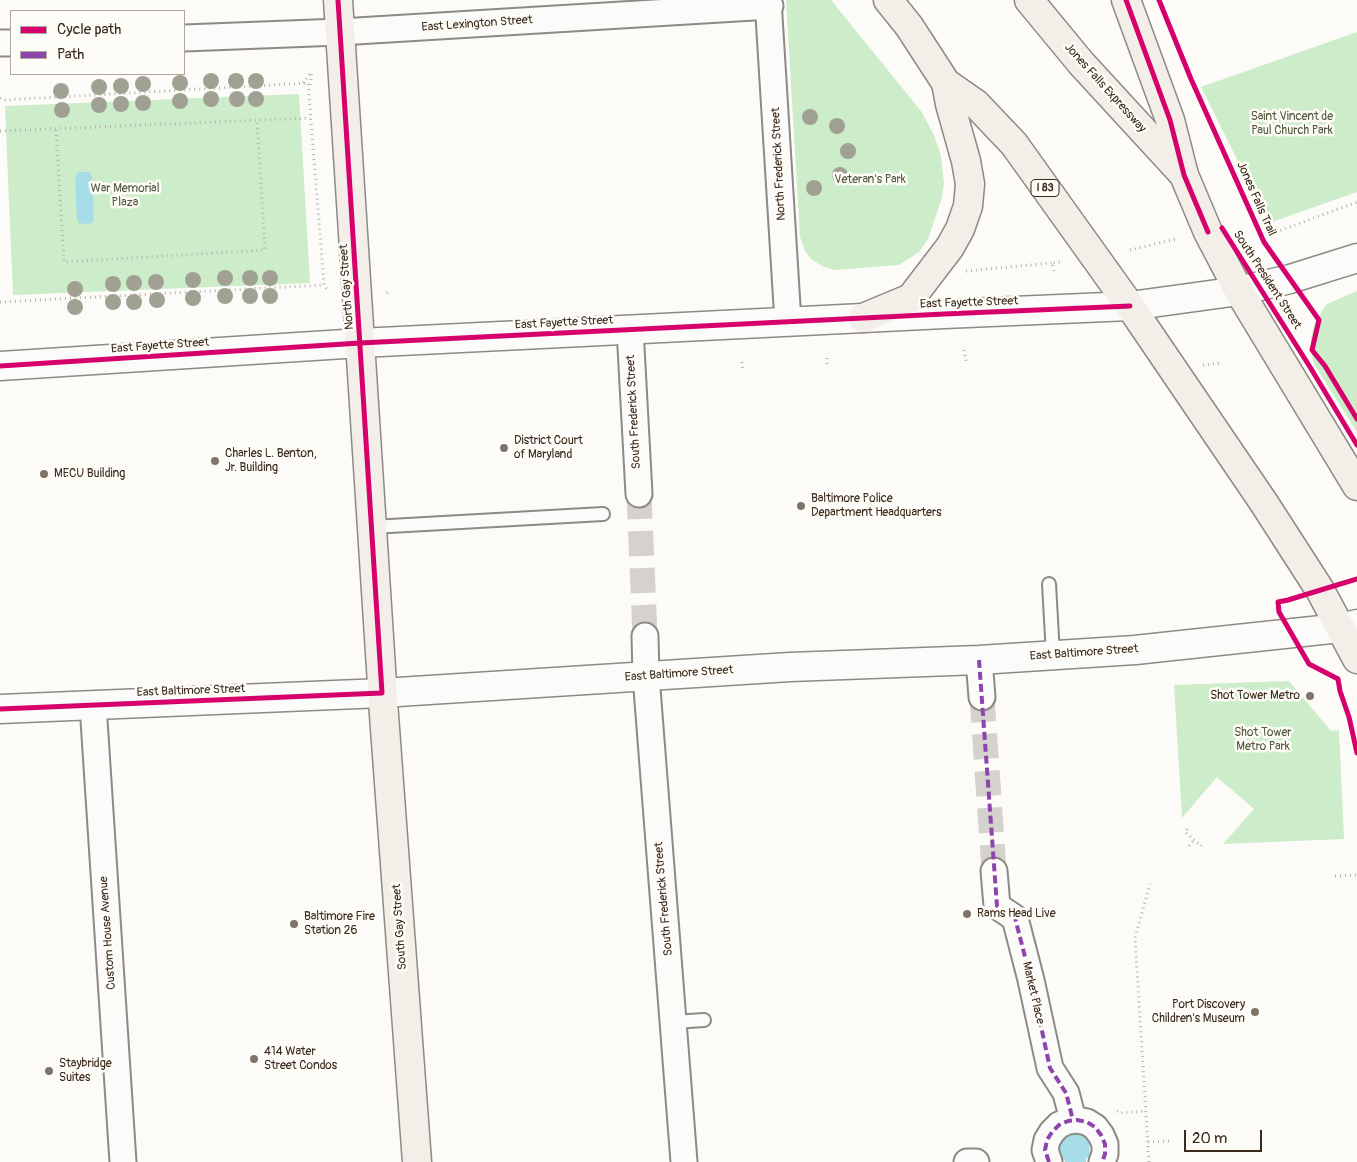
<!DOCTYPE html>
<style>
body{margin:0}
#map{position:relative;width:1357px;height:1162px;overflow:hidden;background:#fcfbf8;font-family:Pangolin,sans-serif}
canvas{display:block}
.legend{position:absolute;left:10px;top:10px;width:175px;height:65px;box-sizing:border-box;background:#fdfcf7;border:1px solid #afa8a0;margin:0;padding:6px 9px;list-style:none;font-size:15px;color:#3b2a1e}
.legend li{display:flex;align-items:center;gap:10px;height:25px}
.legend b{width:25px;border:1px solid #afa8a0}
.scale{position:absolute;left:1184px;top:1130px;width:78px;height:22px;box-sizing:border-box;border:2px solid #3b2a1e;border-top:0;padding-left:6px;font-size:15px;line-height:18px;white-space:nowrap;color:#3b2a1e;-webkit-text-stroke:4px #fdfcf7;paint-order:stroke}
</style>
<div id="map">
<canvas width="1357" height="1162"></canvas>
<ul class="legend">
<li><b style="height:6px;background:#d6006c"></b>Cycle path</li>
<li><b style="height:6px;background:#8e44ad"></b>Path</li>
</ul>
<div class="scale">20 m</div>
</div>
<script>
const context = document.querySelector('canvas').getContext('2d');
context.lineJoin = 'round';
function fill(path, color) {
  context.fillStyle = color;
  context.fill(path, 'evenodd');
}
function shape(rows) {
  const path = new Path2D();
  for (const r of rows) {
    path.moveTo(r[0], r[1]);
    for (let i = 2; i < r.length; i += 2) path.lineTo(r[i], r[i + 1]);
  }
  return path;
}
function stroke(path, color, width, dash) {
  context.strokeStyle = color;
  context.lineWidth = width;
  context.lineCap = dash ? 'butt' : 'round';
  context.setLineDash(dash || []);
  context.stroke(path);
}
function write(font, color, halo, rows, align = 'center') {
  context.font = font + ' Pangolin,sans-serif';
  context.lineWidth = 5;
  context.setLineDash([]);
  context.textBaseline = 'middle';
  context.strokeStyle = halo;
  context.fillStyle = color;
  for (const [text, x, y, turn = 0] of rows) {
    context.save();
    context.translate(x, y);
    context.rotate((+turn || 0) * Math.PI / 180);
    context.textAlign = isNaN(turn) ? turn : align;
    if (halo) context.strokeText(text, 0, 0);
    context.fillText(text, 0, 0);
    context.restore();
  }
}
fill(shape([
 [786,0,831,0,921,111,934,135,941,156,944,183,942,197,928,239,919,252,899,265,835,270,824,267,812,260,805,251,800,237],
 [1357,32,1357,192,1269,223,1201,87],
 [299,94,310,283,13,295,5,106],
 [1357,291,1357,432,1314,364,1311,351,1311,337,1315,322,1327,304],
 [1289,681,1331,731,1339,730,1344,839,1223,844,1254,809,1217,777,1182,818,1174,685]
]), '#ccecca');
fill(shape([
 [78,172,90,172,90,175,92,175,94,220,92,220,93,223,79,224,79,222,77,221,75,175,78,175],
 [1084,1133,1084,1136,1089,1136,1090,1158,1086,1158,1086,1162,1065,1162,1064,1160,1060,1160,1058,1138,1062,1134]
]), '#a7dce9');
stroke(shape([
 [639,494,645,636],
 [982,697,994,871]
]), '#d5d1cc', 25, [25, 12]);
const lane = shape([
 [372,527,603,514],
 [1049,584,1053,655],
 [674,1022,704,1020]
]);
const street = shape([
 [768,0,788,322],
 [184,38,340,32,770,6],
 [0,43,11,43],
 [630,329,639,494],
 [645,636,646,676,684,1162],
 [979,660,982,697],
 [93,705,123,1162],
 [994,871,997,906,1015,918,1031,980,1050,1068,1066,1093,1073,1120],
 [967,1162,976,1162],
 [1049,1162,1045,1150,1047,1140,1052,1132,1059,1125,1068,1121,1077,1120,1087,1122,1095,1127,1101,1135,1105,1144,1105,1154,1102,1162]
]);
const secondary = shape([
 [0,366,360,343,944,314,1130,306,1239,291,1290,279,1357,258],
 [0,709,382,693,790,667,979,660,1135,650,1340,628,1357,624]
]);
const primary = shape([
 [338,0,384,715,417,1162],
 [1126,0,1170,120,1184,175,1208,232,1239,291,1357,486],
 [1130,306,1264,503,1320,590,1357,659]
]);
const highway = shape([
 [888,0,909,26,946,83,976,104,1014,144,1130,306],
 [1029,0,1081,63,1184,175],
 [863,318,911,298,950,247,960,229,968,206,970,184,966,161,950,104,946,83]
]);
stroke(lane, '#8d8985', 16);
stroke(street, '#8d8985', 29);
stroke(secondary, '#8d8985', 31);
stroke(primary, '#8d8985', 31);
stroke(highway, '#8d8985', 31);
stroke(shape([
 [303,83,312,71],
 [310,85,312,71],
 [0,98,4,100,308,83,324,285,329,292],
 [56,130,64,262,265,250,257,120],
 [0,131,310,118],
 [1261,235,1276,232,1357,202],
 [1130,250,1176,239],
 [966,271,1052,263],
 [1054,271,1052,263,1060,262],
 [387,293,391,290],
 [0,302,324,285],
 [964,350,966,361],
 [827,358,827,368],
 [742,362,743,372],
 [1203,365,1222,363],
 [1187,829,1185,832,1201,846,1204,843],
 [1189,846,1194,840],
 [1335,876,1357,875],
 [1117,1111,1120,1113,1146,1111],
 [1148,1142,1169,1141],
 [1149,1162,1135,938,1150,884]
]), '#b6b4b1', 3, [1, 4]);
stroke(lane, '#fbfbf9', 12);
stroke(street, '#fbfbf9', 25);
stroke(secondary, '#fbfbf9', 28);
stroke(primary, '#f3eee7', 28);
stroke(highway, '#f3eee7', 28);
stroke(shape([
 [979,660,997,906,1015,918,1031,980,1050,1068,1066,1093,1073,1120],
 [1049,1162,1045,1150,1047,1140,1052,1132,1059,1125,1068,1121,1077,1120,1087,1122,1095,1127,1101,1135,1105,1144,1105,1154,1102,1162]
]), '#8e44ad', 4, [8, 4]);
stroke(shape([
 [1126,0,1170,120,1184,175,1208,232],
 [1159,0,1191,79,1264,242,1319,320,1312,350,1325,366,1357,419],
 [1222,228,1310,367,1357,445],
 [0,366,360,343,944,314,1130,306],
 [1357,579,1288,600,1278,602,1279,612,1309,664,1338,679,1340,691,1349,717,1357,753],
 [0,709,382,693,338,0]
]), '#d6006c', 5);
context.fillStyle = '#a1a193';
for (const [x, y] of [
 [211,81],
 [236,81],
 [256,81],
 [180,83],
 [143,84],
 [121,86],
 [99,87],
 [61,91],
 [211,99],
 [237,99],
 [256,99],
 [180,101],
 [143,103],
 [121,104],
 [99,105],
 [62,110],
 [810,117],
 [837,126],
 [848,151],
 [840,175],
 [814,188],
 [225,278],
 [250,278],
 [270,278],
 [193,280],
 [156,282],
 [134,283],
 [113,284],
 [75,289],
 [225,296],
 [250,296],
 [270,296],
 [193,298],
 [157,300],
 [113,302],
 [134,302],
 [75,307]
]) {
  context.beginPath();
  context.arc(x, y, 8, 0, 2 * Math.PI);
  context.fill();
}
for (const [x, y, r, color] of [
 [504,448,5,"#7f736a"],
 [215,461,5,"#7f736a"],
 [44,474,5,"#7f736a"],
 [801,506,5,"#7f736a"],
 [1310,696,5,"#7f736a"],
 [967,914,5,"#7f736a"],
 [294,924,5,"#7f736a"],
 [1255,1012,5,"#7f736a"],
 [254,1059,5,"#7f736a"],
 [49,1071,5,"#7f736a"]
]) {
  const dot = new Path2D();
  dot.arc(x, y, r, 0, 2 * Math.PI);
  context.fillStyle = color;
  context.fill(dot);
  stroke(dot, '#fdfcf7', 2);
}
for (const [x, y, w] of [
 [1045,188,28]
]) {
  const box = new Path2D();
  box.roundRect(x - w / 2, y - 8.5, w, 17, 4);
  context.fillStyle = '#fdfcf7';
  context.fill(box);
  stroke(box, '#3b2a1e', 1);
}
write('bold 11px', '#3b2a1e', null, [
 ["I 83",1045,188]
]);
write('12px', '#3b2a1e', '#fdfcf7', [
 ["East Lexington Street",477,24,-4],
 ["Jones Falls Expressway",1105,88,48],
 ["North Frederick Street",779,164,-93],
 ["Jones Falls Trail",1256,199,66],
 ["South President Street",1267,280,57],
 ["North Gay Street",347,287,-94],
 ["East Fayette Street",969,303,-2],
 ["East Fayette Street",564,323,-3],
 ["East Fayette Street",160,346,-4],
 ["South Frederick Street",634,412,-93],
 ["East Baltimore Street",1084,653,-4],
 ["East Baltimore Street",679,674,-4],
 ["East Baltimore Street",191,691,-2],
 ["South Frederick Street",664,899,-95],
 ["South Gay Street",400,927,-94],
 ["Custom House Avenue",108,933,-94],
 ["Market Place",1033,993,77]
]);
write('12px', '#565840', '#fdfcf7', [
 ["Saint Vincent de",1292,117],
 ["Paul Church Park",1292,131],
 ["Veteran's Park",870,180],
 ["War Memorial",125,189],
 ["Plaza",125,203],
 ["Shot Tower",1263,733],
 ["Metro Park",1263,747]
]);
write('12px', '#3b2a1e', '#fdfcf7', [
 ["District Court",514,441],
 ["of Maryland",514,455],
 ["Charles L. Benton,",225,454],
 ["Jr. Building",225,468],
 ["MECU Building",54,474],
 ["Baltimore Police",811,499],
 ["Department Headquarters",811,513],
 ["Shot Tower Metro",1300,696,"right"],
 ["Rams Head Live",977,914],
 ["Baltimore Fire",304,917],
 ["Station 26",304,931],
 ["Port Discovery",1245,1005,"right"],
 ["Children's Museum",1245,1019,"right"],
 ["414 Water",264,1052],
 ["Street Condos",264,1066],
 ["Staybridge",59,1064],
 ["Suites",59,1078]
], 'left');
</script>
